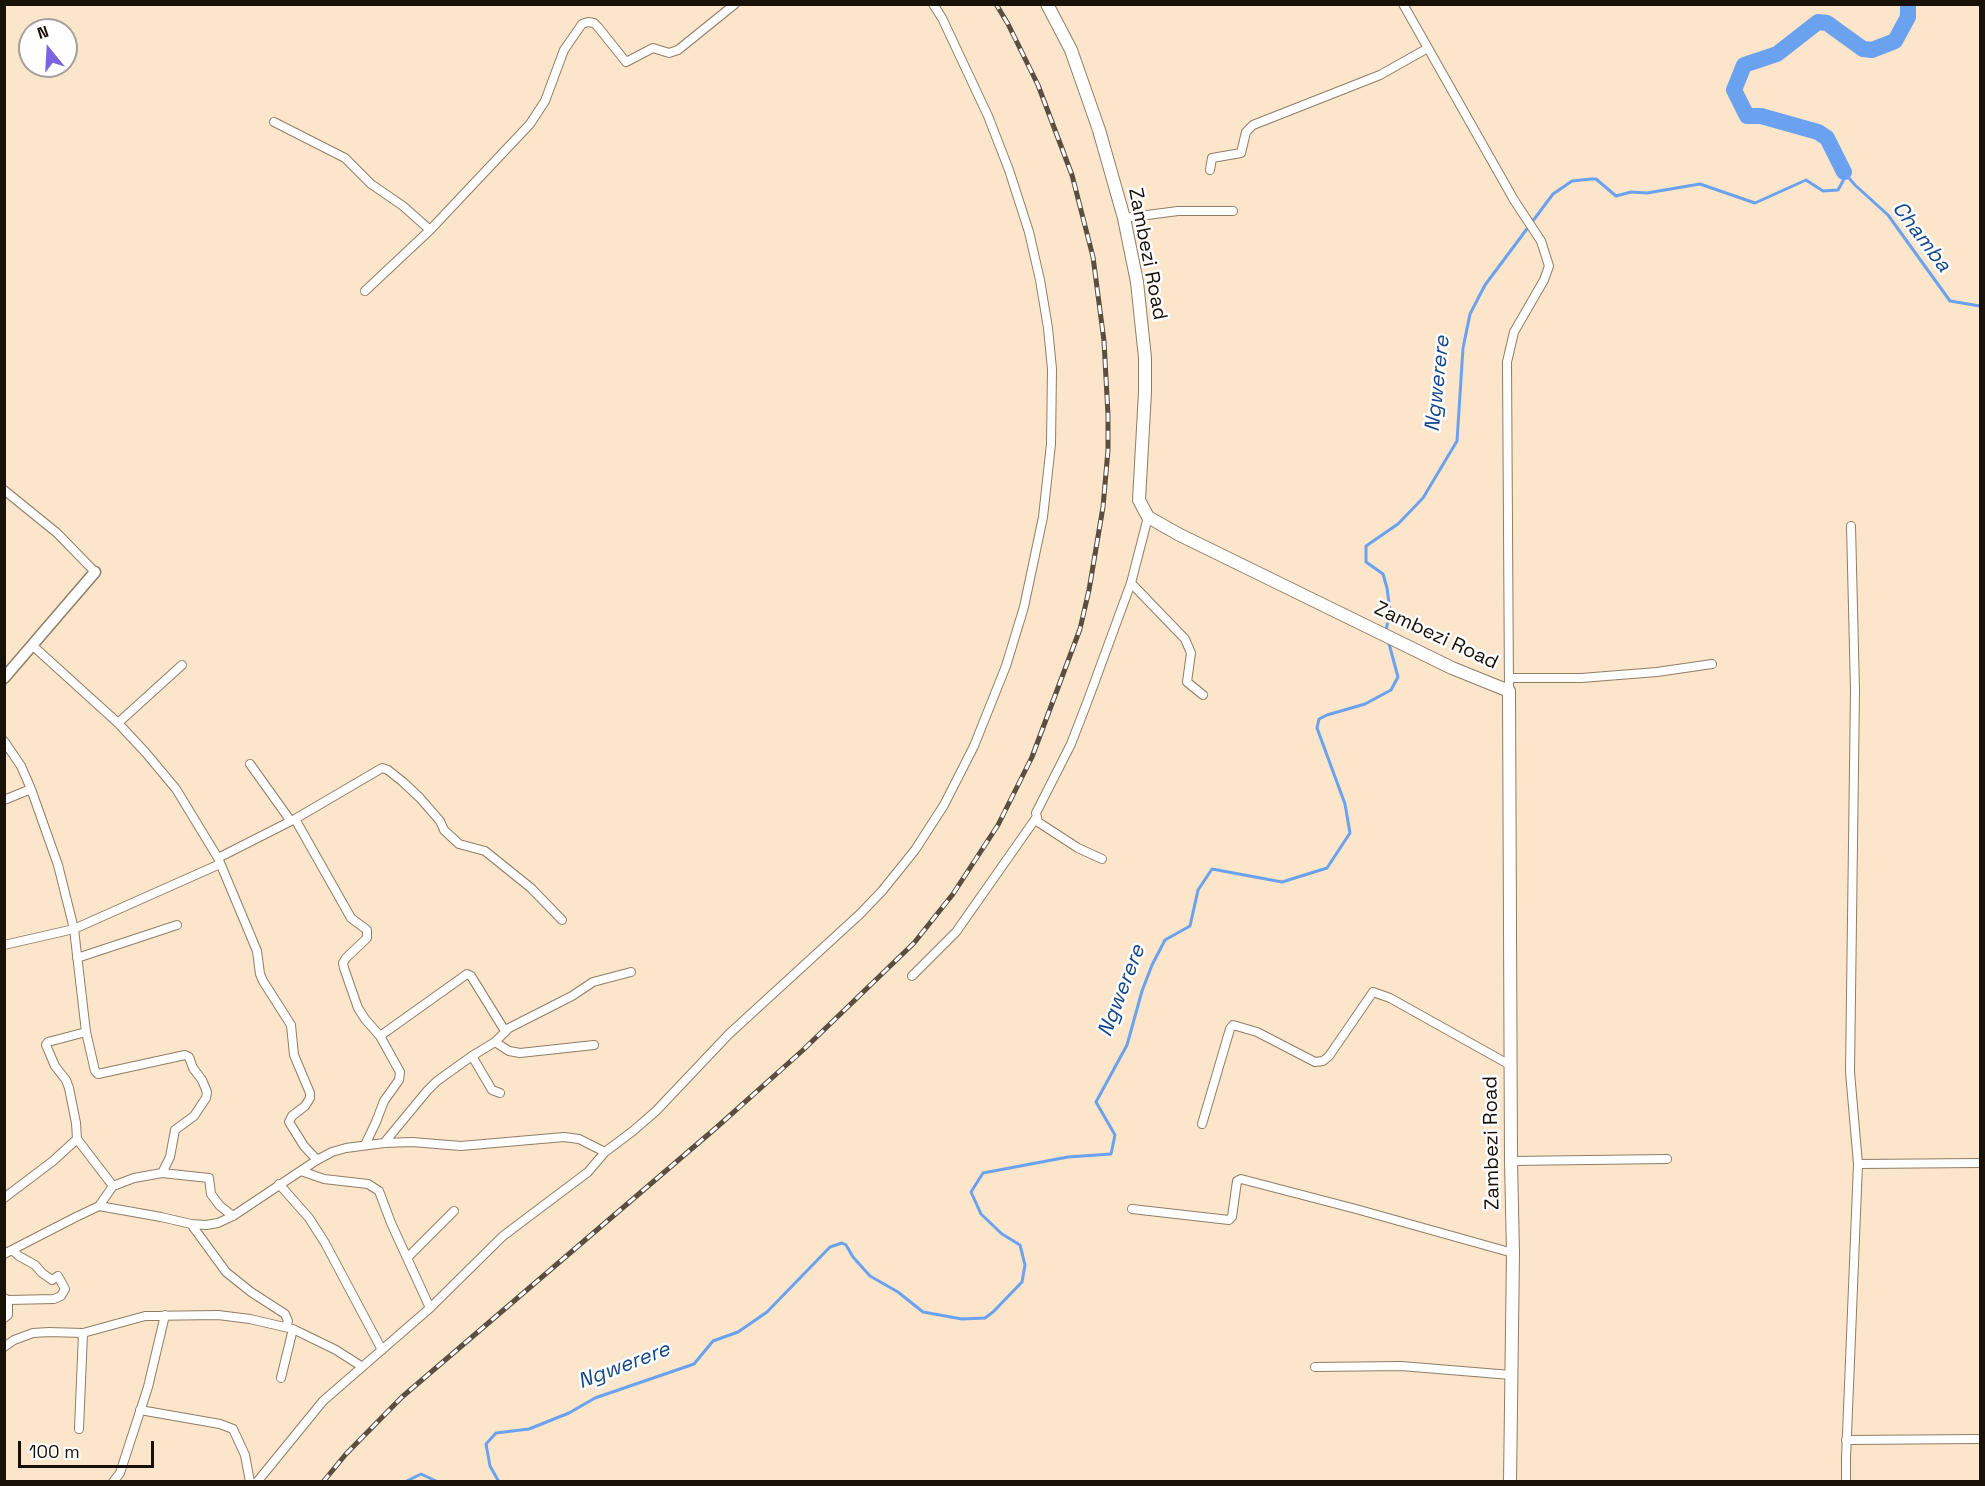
<!DOCTYPE html>
<style>
body{margin:0}
#map{position:relative;width:1985px;height:1486px;overflow:hidden;background:#fbe5cb;font-family:"Space Grotesk",sans-serif}
canvas{display:block}
.frame{position:absolute;inset:0;border:6px solid #181108;pointer-events:none}
.north{position:absolute;left:18px;top:18px;width:60px;height:60px;box-sizing:border-box;background:#fff;border:2px solid #a3a09c;border-radius:50%;rotate:342deg;font-size:16px;font-weight:700;line-height:24px;text-align:center;color:#181108}
.north::after{content:'';display:block;margin:auto;width:21px;height:27px;background:#7b64df;clip-path:polygon(50% 0,100% 100%,50% 72%,0 100%)}
.scale{position:absolute;left:18px;top:1441px;width:136px;height:27px;box-sizing:border-box;border:3px solid #181108;border-top:0;padding-left:8px;font-size:18px;line-height:21px;white-space:nowrap;color:#181108;-webkit-text-stroke:4px #fff;paint-order:stroke}
</style>
<div id="map">
<canvas width="1985" height="1486"></canvas>
<div class="frame"></div>
<div class="north">N</div>
<div class="scale">100 m</div>
</div>
<script>
const context = document.querySelector('canvas').getContext('2d');
context.lineJoin = 'round';
function shape(rows) {
  const path = new Path2D();
  for (const r of rows) {
    path.moveTo(r[0], r[1]);
    for (let i = 2; i < r.length; i += 2) path.lineTo(r[i], r[i + 1]);
  }
  return path;
}
function stroke(path, color, width, dash) {
  context.strokeStyle = color;
  context.lineWidth = width;
  context.lineCap = dash ? 'butt' : 'round';
  context.setLineDash(dash || []);
  context.stroke(path);
}
function write(font, color, halo, rows, align = 'center') {
  context.font = font + ' "Space Grotesk",sans-serif';
  context.lineWidth = 5;
  context.setLineDash([]);
  context.textBaseline = 'middle';
  context.strokeStyle = halo;
  context.fillStyle = color;
  for (const [text, x, y, turn = 0] of rows) {
    context.save();
    context.translate(x, y);
    context.rotate((+turn || 0) * Math.PI / 180);
    context.textAlign = isNaN(turn) ? turn : align;
    if (halo) context.strokeText(text, 0, 0);
    context.fillText(text, 0, 0);
    context.restore();
  }
}
stroke(shape([
 [1844,172,1855,185,1888,215,1950,301,1980,306],
 [1386,631,1390,610,1387,588,1383,574,1366,562,1366,546,1398,524,1423,498,1457,441,1463,348,1470,314,1485,285,1553,194,1572,181,1591,179,1596,179,1616,196,1631,192,1647,193,1700,184,1755,203,1806,180,1823,191,1838,190,1843,181,1844,172],
 [405,1482,421,1474,438,1482],
 [499,1482,490,1466,486,1444,496,1433,529,1429,569,1413,595,1398,694,1364,713,1341,738,1332,767,1312,830,1247,842,1243,846,1245,853,1257,870,1276,898,1292,923,1312,962,1319,985,1318,993,1312,1022,1282,1025,1265,1020,1245,1002,1234,981,1214,971,1192,983,1173,1068,1157,1111,1154,1115,1135,1096,1102,1127,1045,1142,991,1152,965,1165,940,1190,926,1198,890,1212,869,1282,882,1327,868,1350,833,1345,804,1317,728,1319,719,1327,715,1365,704,1391,690,1398,677,1388,640]
]), '#6ba2ef', 3);
stroke(shape([
 [1844,172,1827,138,1818,132,1761,116,1747,116,1734,90,1744,65,1777,54,1818,22,1827,23,1863,49,1872,50,1895,41,1908,17,1908,4]
]), '#6ba2ef', 16);
const minor = shape([
 [1403,4,1514,200,1541,241,1549,266,1544,280,1514,332,1507,362,1509,691],
 [274,122,345,158,371,184,403,206,430,230],
 [1210,170,1212,158,1241,153,1246,132,1253,125,1380,75,1428,48],
 [1124,218,1178,211,1233,211],
 [365,291,430,230,530,124,545,101,564,50,582,24,588,22,594,23,598,27,626,62,653,48,669,53,678,50,735,4],
 [4,490,57,533,95,572],
 [1131,583,1185,639,1191,653,1187,682,1203,695],
 [32,645,118,723,146,753,176,789,218,858,257,951,260,974,263,981,291,1025,294,1055,310,1093,310,1098,305,1106,292,1116,289,1122,304,1146,317,1160],
 [1510,678,1581,678,1657,672,1712,664],
 [118,723,182,665],
 [4,741,21,766,31,789,58,865,74,929,86,1032,48,1042,46,1045,55,1066,66,1080,69,1088,76,1123,77,1139],
 [250,764,290,820],
 [4,800,31,789],
 [295,819,351,918,367,930,367,938,346,958,343,963,344,968,358,1008,365,1019,380,1036,400,1072,399,1080,384,1101,376,1122,365,1145],
 [218,858,295,819,382,768,388,770,403,782,420,798,440,821,444,830,459,844,485,851,531,888,562,920],
 [1102,859,1078,848,1038,822,1036,813,1071,744,1088,700,1131,583,1148,517],
 [4,945,74,929,220,864],
 [77,958,177,925],
 [912,976,956,932,1036,818],
 [86,1032,95,1071,98,1074,185,1055,189,1057,193,1068,202,1080,207,1092,206,1098,194,1116,175,1130,170,1157,162,1173],
 [380,1036,467,974,471,976,505,1031],
 [495,1042,509,1051,520,1053,594,1045],
 [472,1056,492,1090,500,1093],
 [1202,1124,1230,1029,1233,1025,1257,1032,1315,1062,1323,1061,1329,1056,1373,992,1390,998,1510,1065],
 [384,1143,427,1091,437,1081,472,1056,495,1042,509,1028,572,996,593,982,631,972],
 [1511,1161,1667,1159],
 [1858,1164,1980,1163],
 [301,1171,324,1179,368,1184,379,1191,391,1223,430,1308],
 [279,1184,309,1218,325,1243,382,1350],
 [4,1198,53,1161,77,1139,113,1186],
 [99,1206,113,1186,134,1178,162,1173,209,1178,211,1194,220,1206,233,1216],
 [1132,1209,1229,1220,1232,1217,1237,1181,1241,1179,1356,1209,1513,1253],
 [191,1224,226,1272,251,1292,285,1314,288,1321,286,1326],
 [4,1254,74,1218,99,1206,161,1217,191,1224,206,1225,218,1223,233,1216,317,1160,332,1152,346,1148,384,1143,412,1142,461,1146,564,1137,579,1139,605,1152],
 [408,1257,454,1211],
 [4,1298,8,1300,54,1299,61,1296,65,1289,58,1276,52,1280,42,1273,35,1265,19,1256,12,1250],
 [4,1318,8,1315,8,1300],
 [4,1347,14,1340,33,1333,49,1332,83,1333,145,1316,218,1315,250,1319,293,1329,336,1350,361,1366],
 [1315,1367,1401,1366,1511,1375],
 [281,1378,293,1329],
 [140,1410,220,1424,233,1429,245,1455,250,1482],
 [79,1429,83,1333],
 [1846,1440,1980,1439],
 [113,1482,120,1473,148,1387,165,1315],
 [257,1482,323,1401,430,1308,503,1236,588,1172,605,1152,633,1131,656,1111,729,1034,860,914,882,891,915,850,944,805,974,746,1006,666,1024,607,1043,517,1051,444,1052,369,1048,328,1040,280,1029,232,1009,170,988,116,942,18,933,4],
 [1846,1482,1846,1459,1858,1164,1850,1072,1855,690,1851,526]
]);
const tertiary = shape([
 [4,678,95,572]
]);
const secondary = shape([
 [1047,4,1071,50,1099,130,1124,218,1137,282,1145,358,1145,392,1139,500,1148,517,1178,534,1452,668,1509,691,1511,1161,1513,1253,1510,1482]
]);
stroke(minor, '#907d65', 10);
stroke(tertiary, '#907d65', 13);
stroke(secondary, '#907d65', 14);
stroke(minor, '#fff', 8);
stroke(tertiary, '#fff', 10);
stroke(secondary, '#fff', 12);
const rail = shape([
 [323,1482,346,1454,402,1397,717,1127,802,1051,914,943,953,894,998,825,1032,757,1080,629,1089,590,1103,507,1108,450,1108,415,1104,341,1093,257,1072,175,1038,85,1008,24,996,4]
]);
stroke(rail, '#5a4e41', 5);
stroke(rail, '#fff', 3, [9]);
write('20px', '#181108', '#fff', [
 ["Zambezi Road",1147,254,79],
 ["Zambezi Road",1436,636,25],
 ["Zambezi Road",1492,1143,-91]
]);
write('italic 21px', '#13478c', '#fff', [
 ["Chamba",1921,237,53],
 ["Ngwerere",1438,384,-84],
 ["Ngwerere",1122,991,-69],
 ["Ngwerere",624,1366,-21]
]);
</script>
